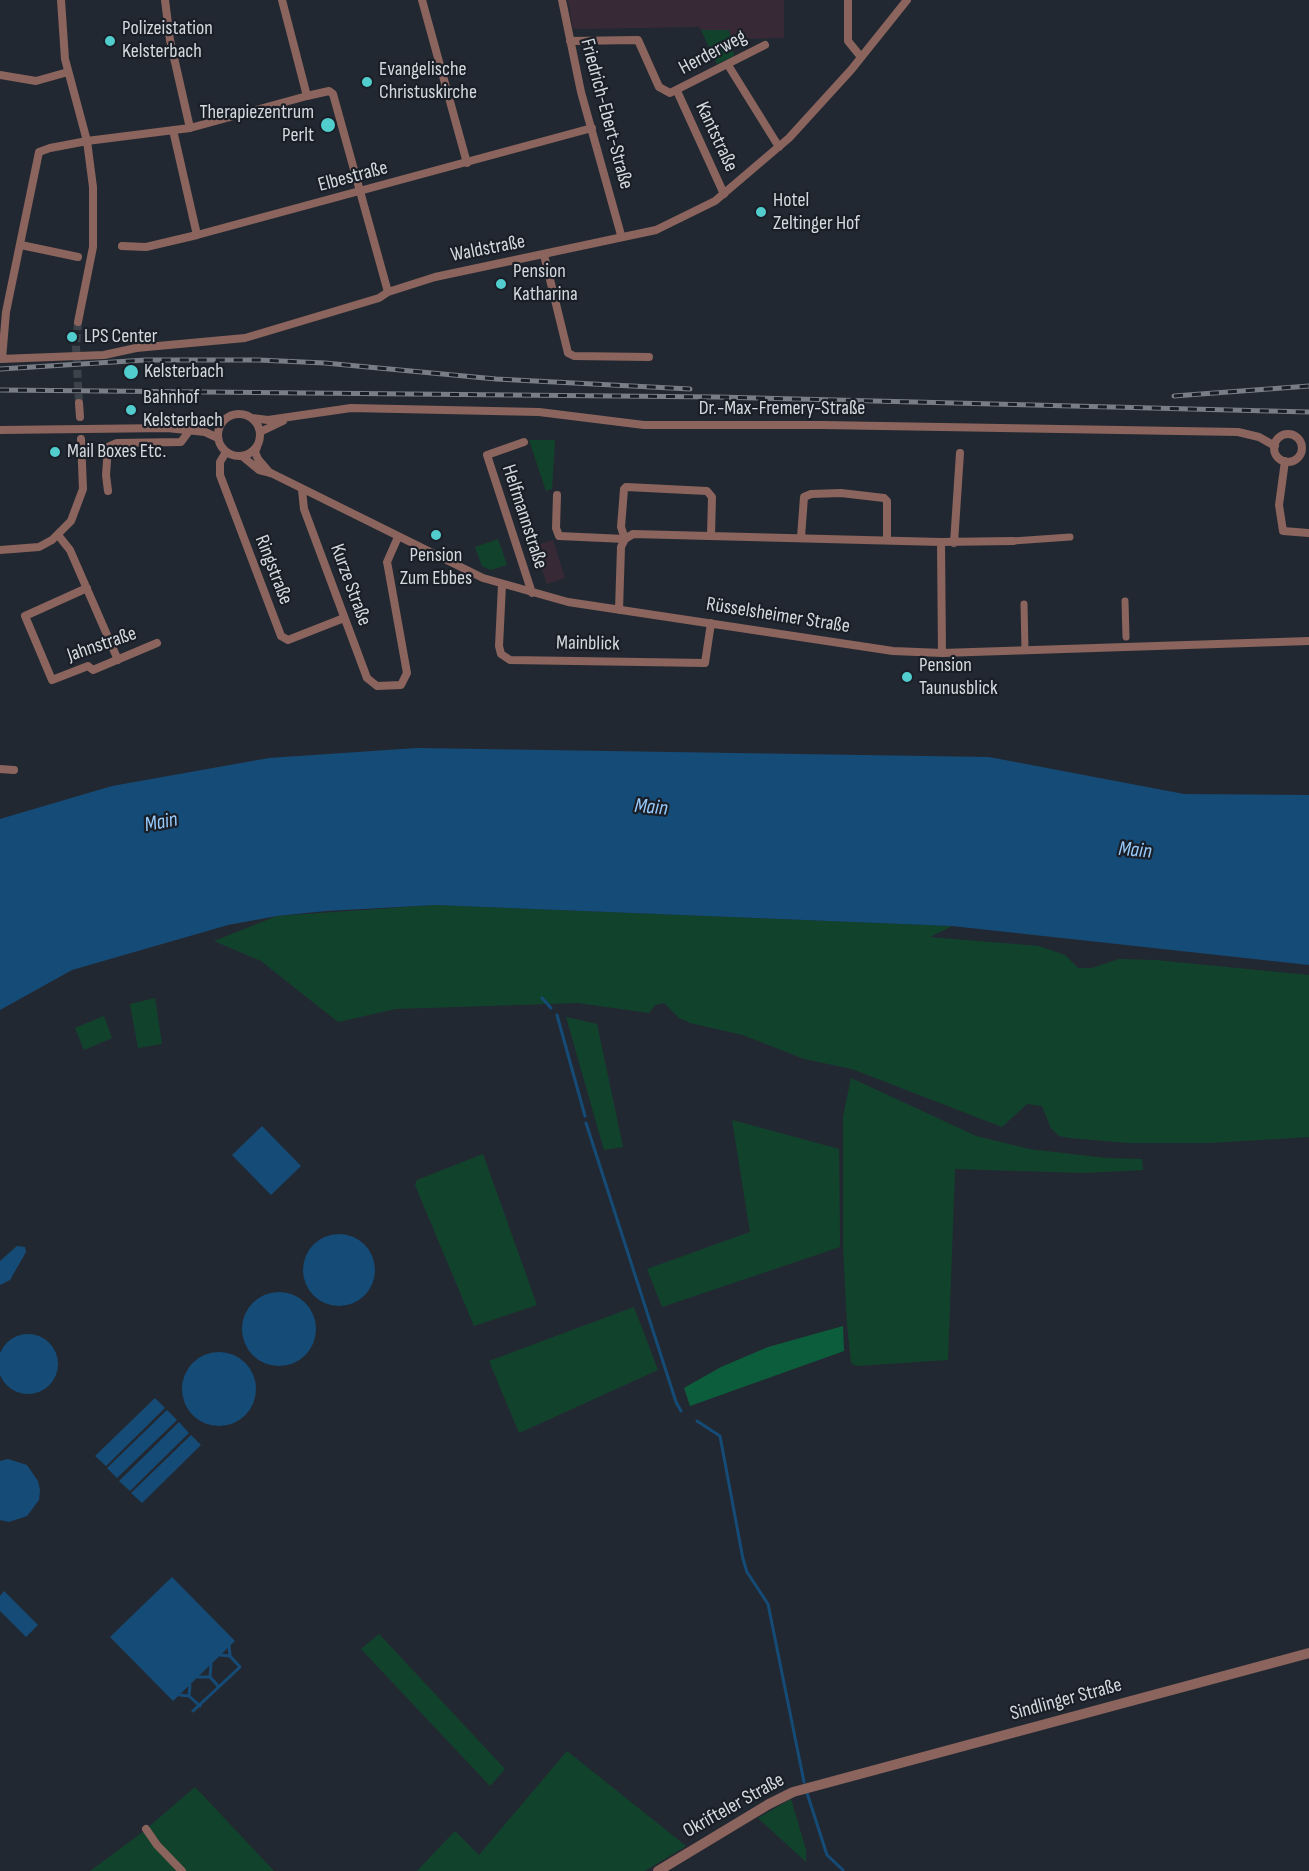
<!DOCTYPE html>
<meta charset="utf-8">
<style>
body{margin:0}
canvas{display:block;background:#222831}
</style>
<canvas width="1309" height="1871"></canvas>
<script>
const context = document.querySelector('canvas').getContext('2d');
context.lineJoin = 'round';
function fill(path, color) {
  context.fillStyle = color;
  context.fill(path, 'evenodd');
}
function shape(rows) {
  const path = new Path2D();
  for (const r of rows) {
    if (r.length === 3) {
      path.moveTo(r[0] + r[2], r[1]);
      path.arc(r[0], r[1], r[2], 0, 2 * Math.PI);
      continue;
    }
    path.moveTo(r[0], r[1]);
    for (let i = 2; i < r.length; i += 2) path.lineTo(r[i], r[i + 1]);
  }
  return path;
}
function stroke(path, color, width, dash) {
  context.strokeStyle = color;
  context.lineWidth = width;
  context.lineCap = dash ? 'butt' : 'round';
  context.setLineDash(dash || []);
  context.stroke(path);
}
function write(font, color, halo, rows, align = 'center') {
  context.font = font + ' "Sofia Sans Condensed",sans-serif';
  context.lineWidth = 4.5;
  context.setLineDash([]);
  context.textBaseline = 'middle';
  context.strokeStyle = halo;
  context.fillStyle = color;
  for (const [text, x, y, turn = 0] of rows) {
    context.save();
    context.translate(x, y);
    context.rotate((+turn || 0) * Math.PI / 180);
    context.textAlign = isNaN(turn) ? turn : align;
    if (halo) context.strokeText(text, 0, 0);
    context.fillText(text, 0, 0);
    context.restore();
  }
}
fill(shape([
 [568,0,784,0,784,38,731,39,729,30,701,30,699,27,573,29],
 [553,540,565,578,547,584,534,546]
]), '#382936');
fill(shape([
 [701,30,729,30,734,56,717,64],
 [529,440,555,440,552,489,546,491],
 [498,539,507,565,491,570,482,566,475,547],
 [436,905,952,926,930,937,1039,946,1065,955,1078,968,1092,968,1119,959,1155,960,1309,975,1309,1137,1209,1143,1129,1143,1070,1138,1059,1136,1051,1128,1042,1106,1027,1104,1002,1127,852,1069,804,1059,743,1035,690,1023,679,1018,664,1003,655,1005,649,1013,578,1003,395,1009,338,1022,261,961,214,941,277,916],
 [155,998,162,1044,138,1048,130,1004],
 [104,1016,112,1038,84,1050,75,1028],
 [566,1017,597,1024,623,1147,604,1150],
 [851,1078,976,1136,1029,1149,1106,1158,1142,1159,1143,1170,1084,1173,955,1169,948,1360,856,1366,851,1363,847,1324,843,1246,843,1117],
 [732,1120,839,1149,840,1247,662,1307,647,1269,750,1232],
 [483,1154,537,1305,474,1326,415,1185,417,1180],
 [634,1307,658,1370,519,1433,489,1361],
 [379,1634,505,1769,490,1786,361,1649],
 [567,1751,686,1846,645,1871,417,1871,455,1831,479,1855],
 [195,1787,274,1871,90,1871,144,1831],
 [791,1799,806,1850,806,1862,758,1818]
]), '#11432c');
fill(shape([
 [843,1326,844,1351,690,1406,684,1388,721,1367,768,1347]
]), '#0c5d3b');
fill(shape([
 [417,748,989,757,1184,794,1309,795,1309,965,952,926,436,905,326,911,277,916,228,925,72,970,0,1010,0,819,112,786,269,758],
 [262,1126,301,1166,271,1195,232,1155],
 [339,1270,36],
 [17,1246,25,1247,26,1252,10,1280,0,1285,0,1261],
 [279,1329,37],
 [28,1364,30],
 [219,1389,37],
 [155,1398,165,1408,106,1466,95,1456],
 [167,1410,177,1420,117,1478,107,1468],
 [179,1422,189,1433,130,1491,119,1481],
 [191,1435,201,1445,142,1503,131,1493],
 [8,1459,27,1465,38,1481,40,1490,39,1500,27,1516,9,1522,0,1520,0,1461],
 [172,1577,235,1641,173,1701,110,1637],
 [4,1591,38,1625,26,1637,0,1611,0,1596]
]), '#154b77');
stroke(shape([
 [542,998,551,1008],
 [557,1015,585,1116],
 [586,1123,676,1402,681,1411],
 [697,1421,720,1436,743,1559,747,1572,768,1604,804,1782],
 [229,1646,230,1656],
 [198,1677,210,1677,219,1687],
 [210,1677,211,1664],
 [180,1695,189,1696,200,1706],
 [189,1696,190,1685],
 [193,1711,240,1667,230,1656,220,1655],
 [807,1793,827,1855,843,1870]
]), '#154b77', 3);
stroke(shape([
 [78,322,76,346,79,403]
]), '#3d434b', 8, [8, 4]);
stroke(shape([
 [1013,541,1070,537],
 [1125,601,1126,637],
 [1024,604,1025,650]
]), '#8b645d', 7);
stroke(shape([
 [61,0,65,59,87,141,93,187,93,247,78,322],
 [165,0,170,40,190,128],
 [282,0,307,96,329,91,333,94,388,292],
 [422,0,467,163],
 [562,0,581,92,621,235],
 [848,0,848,41,861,57],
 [570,41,638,40,659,87,670,93,765,45],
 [728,65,779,147],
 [0,75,36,81,68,72],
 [677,91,724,194],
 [173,130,197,235],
 [21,245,78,257],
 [122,246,146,247,197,235,592,128],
 [544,255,568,353,574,356,649,357],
 [0,359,104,355,136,348,245,338,379,298,388,292,435,277,656,230,715,201,789,138,851,70,907,0],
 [2,359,6,312,39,152,50,148,87,141,190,128,307,96],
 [79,403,80,417],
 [239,435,21],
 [252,418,268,420,351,408,539,412,644,425,823,425,1238,432,1259,437,1275,446],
 [176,426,222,421],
 [0,430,167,428,205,432,218,438],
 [260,432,283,421],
 [1288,448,14],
 [524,442,487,455,532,593],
 [257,447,255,452,258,459,270,473],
 [226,452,220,462,220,475,281,636,288,640,344,618],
 [242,456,259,470,271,473,483,578,568,602,893,651,942,653,1309,641],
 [1285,461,1279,505,1283,531,1309,533],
 [302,490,304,509,367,678,377,686,401,685,407,673,388,567,387,562,398,537],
 [108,491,106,475,108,447,117,443,181,442,189,431],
 [557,495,556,528,559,536,625,539,621,527,624,489,626,487,707,491,712,497,711,536],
 [58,535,70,550,118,660],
 [801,537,804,497,811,494,841,493,884,498,887,501,887,540],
 [941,542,1013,541],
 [954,543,960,453],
 [0,550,39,547,52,540,71,521,83,489,81,439],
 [502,585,499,646,501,654,510,660,705,663,711,623],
 [87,588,25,616,52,680,88,666,93,670,157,643],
 [619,610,621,547,625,539,633,534,941,542,942,653],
 [0,769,14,770],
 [146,1829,157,1845,182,1871]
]), '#8b645d', 8);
stroke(shape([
 [658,1871,769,1804,793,1792,1309,1653]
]), '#8b645d', 10);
const rail = shape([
 [0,369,146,360,258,360,325,363,496,379,690,389],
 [0,390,717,397,1309,412],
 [1174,396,1309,386]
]);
stroke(rail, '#797e86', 5);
stroke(rail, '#191e27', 3, [9]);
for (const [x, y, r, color] of [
 [110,41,6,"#52cdce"],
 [367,82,6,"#52cdce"],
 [328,125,8,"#52cdce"],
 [761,212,6,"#52cdce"],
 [501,284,6,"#52cdce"],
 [72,337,6,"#52cdce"],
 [131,372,8,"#52cdce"],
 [131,410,6,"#52cdce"],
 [55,452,6,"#52cdce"],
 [436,535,6,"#52cdce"],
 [907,677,6,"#52cdce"]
]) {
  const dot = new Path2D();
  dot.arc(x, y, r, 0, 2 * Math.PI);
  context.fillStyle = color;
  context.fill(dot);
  stroke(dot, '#191e27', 2);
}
write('20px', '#d5d9df', '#191e27', [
 ["Polizeistation",122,29],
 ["Kelsterbach",122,52],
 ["Evangelische",379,70],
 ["Christuskirche",379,93],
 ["Therapiezentrum",314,113,"right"],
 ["Perlt",314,136,"right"],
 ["Hotel",773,201],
 ["Zeltinger Hof",773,224],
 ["Pension",513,272],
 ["Katharina",513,295],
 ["LPS Center",84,337],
 ["Kelsterbach",144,372],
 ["Bahnhof",143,398],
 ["Kelsterbach",143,421],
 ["Mail Boxes Etc.",67,452],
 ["Pension",436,556,"center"],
 ["Zum Ebbes",436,579,"center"],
 ["Pension",919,666],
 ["Taunusblick",919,689]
], 'left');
write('20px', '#d5d9df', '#191e27', [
 ["Herderweg",713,53,-28],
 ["Friedrich-Ebert-Straße",606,114,75],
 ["Kantstraße",716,137,65],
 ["Elbestraße",353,177,-15],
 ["Waldstraße",488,249,-11],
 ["Dr.-Max-Fremery-Straße",782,409],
 ["Helfmannstraße",524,517,72],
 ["Ringstraße",273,570,69],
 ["Kurze Straße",350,585,70],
 ["Rüsselsheimer Straße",778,616,9],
 ["Mainblick",588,644,1],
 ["Jahnstraße",102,645,-19],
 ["Sindlinger Straße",1066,1700,-15],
 ["Okrifteler Straße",734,1806,-29]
]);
write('italic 21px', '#99ccfd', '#191e27', [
 ["Main",651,808,5],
 ["Main",161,823,-11],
 ["Main",1135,851,5]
]);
</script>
